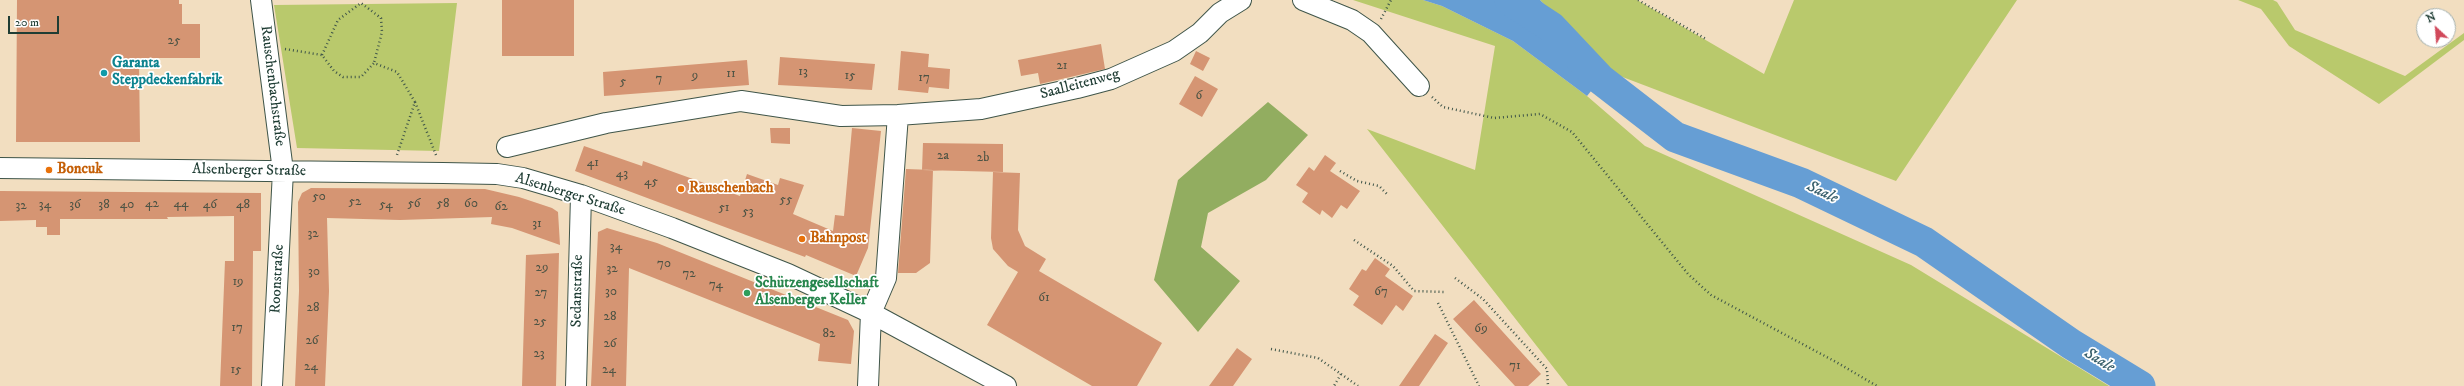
<!DOCTYPE html>
<meta charset="utf-8">
<style>
body{margin:0}
#map{position:relative;width:2464px;height:386px;overflow:hidden;background:#f2dec0;font-family:"IM FELL DW Pica",serif}
canvas{display:block}
.north{position:absolute;left:2416px;top:8px;width:40px;height:40px;box-sizing:border-box;background:#fff;border:1px solid #a5b1ae;border-radius:50%;rotate:334deg;font-size:11px;font-weight:700;line-height:16px;text-align:center;color:#1f3d34}
.north::after{content:'';display:block;margin:auto;width:14px;height:18px;background:#d1495b;clip-path:polygon(50% 0,100% 100%,50% 72%,0 100%)}
.scale{position:absolute;left:8px;top:16px;width:51px;height:18px;box-sizing:border-box;border:2px solid #1f3d34;border-top:0;padding-left:5px;font-size:12px;line-height:14px;white-space:nowrap;color:#1f3d34;-webkit-text-stroke:3px #fff;paint-order:stroke}
</style>
<div id="map">
<canvas width="2464" height="386"></canvas>
<div class="north">N</div>
<div class="scale">20 m</div>
</div>
<script>
const context = document.querySelector('canvas').getContext('2d');
context.lineJoin = 'round';
function fill(path, color) {
  context.fillStyle = color;
  context.fill(path, 'evenodd');
}
function shape(rows) {
  const path = new Path2D();
  for (const r of rows) {
    path.moveTo(r[0], r[1]);
    for (let i = 2; i < r.length; i += 2) path.lineTo(r[i], r[i + 1]);
  }
  return path;
}
function stroke(path, color, width, dash) {
  context.strokeStyle = color;
  context.lineWidth = width;
  context.lineCap = dash ? 'butt' : 'round';
  context.setLineDash(dash || []);
  context.stroke(path);
}
function write(font, color, halo, rows, align = 'center') {
  context.font = font + ' "IM FELL DW Pica",serif';
  context.lineWidth = 3.5;
  context.setLineDash([]);
  context.textBaseline = 'middle';
  context.strokeStyle = halo;
  context.fillStyle = color;
  for (const [text, x, y, turn = 0] of rows) {
    context.save();
    context.translate(x, y);
    context.rotate((+turn || 0) * Math.PI / 180);
    context.textAlign = isNaN(turn) ? turn : align;
    if (halo) context.strokeText(text, 0, 0);
    context.fillText(text, 0, 0);
    context.restore();
  }
}
fill(shape([
 [1353,0,1423,0,1442,6,1513,41,1587,96,1645,146,1911,265,2109,386,1568,386,1367,129,1475,170,1495,46],
 [1540,0,1637,0,1764,74,1794,0,2017,0,1896,181,1612,73],
 [2238,0,2273,0,2277,2,2295,30,2405,76,2464,33,2464,40,2379,104,2289,46,2261,9],
 [457,3,439,151,297,148,274,5]
]), '#b9c96c');
fill(shape([
 [1268,102,1308,135,1266,180,1208,213,1201,247,1240,281,1198,332,1154,280,1178,180]
]), '#92ad60');
fill(shape([
 [1423,0,1540,0,1612,73,1600,80,1587,96,1513,41,1442,6]
]), '#669ed4');
stroke(shape([
 [1510,0,1551,27,1600,79,1675,137,1801,183,1924,242,2071,344,2140,386]
]), '#669ed4', 31);
fill(shape([
 [17,0,179,0,179,4,182,4,182,24,200,24,200,58,139,58,140,142,16,142],
 [502,0,574,0,574,56,502,56],
 [1101,44,1105,69,1040,84,1038,73,1021,76,1018,60],
 [901,51,929,54,928,67,950,69,949,89,929,87,928,93,898,90],
 [1196,51,1210,58,1203,71,1190,64],
 [780,57,875,64,872,90,778,85],
 [747,60,749,85,604,96,603,72],
 [1195,76,1218,89,1202,117,1179,104],
 [770,128,790,128,790,144,771,143],
 [852,128,881,131,868,248,856,276,806,255,805,257,575,171,584,146,642,166,643,161,740,196,747,174,778,185,780,178,804,185,793,214,833,231,835,215,844,216],
 [923,143,1003,144,1003,172,922,170],
 [1325,155,1336,163,1330,171,1360,191,1347,209,1341,205,1332,218,1322,210,1320,215,1302,202,1308,193,1296,185,1309,167,1314,171],
 [906,169,933,170,930,263,916,273,898,273],
 [993,172,1020,173,1018,230,1025,246,1046,259,1039,271,1162,343,1137,386,1092,386,987,325,1018,272,1008,266,993,249,991,238],
 [311,188,485,189,519,197,552,208,558,212,560,245,512,228,491,224,492,217,400,220,327,218,329,291,325,386,295,386,299,291,298,202,302,193],
 [0,191,261,193,261,251,253,251,252,386,220,386,225,261,234,261,234,216,167,217,168,219,60,219,60,235,47,235,47,227,36,227,36,220,0,221],
 [607,228,657,243,848,320,854,331,851,364,818,361,820,344,629,268,626,386,591,386,598,232],
 [559,253,556,386,522,386,526,255],
 [1375,258,1390,269,1385,276,1413,296,1403,311,1396,305,1382,325,1353,305,1359,296,1349,289,1362,269,1366,271],
 [1474,300,1541,374,1528,386,1515,386,1453,319],
 [1435,334,1448,343,1419,386,1399,386],
 [1237,348,1252,359,1233,386,1209,386]
]), '#d59573');
const minor = shape([
 [261,0,283,171,272,386],
 [1303,0,1352,20,1371,33,1419,86],
 [507,147,606,123,741,101,841,116,898,115,981,109,1077,88,1111,79,1174,51,1200,33,1220,13,1241,0],
 [0,168,443,173,497,174,523,178,581,195,672,228,788,274,871,313,1006,386],
 [576,386,581,195],
 [868,386,871,313,886,278,898,115]
]);
stroke(minor, '#3f5549', 22);
stroke(shape([
 [1638,0,1706,39],
 [1381,19,1391,0],
 [285,49,322,55,334,71,343,77,361,77,374,63,397,72,415,102,397,155],
 [322,55,338,20,361,3,381,18,382,32,374,63],
 [1432,97,1443,107,1494,118,1540,114,1572,132,1688,274,1711,295,1836,362,1877,386],
 [415,102,436,155],
 [1340,171,1357,181,1379,186,1388,195],
 [1354,240,1393,266,1414,291,1446,292],
 [1455,278,1483,299,1547,369,1548,386],
 [1438,303,1479,386],
 [1271,349,1318,358,1341,374,1334,386],
 [1341,374,1358,386]
]), '#3f5549', 2.5, [1, 3]);
stroke(minor, '#fff', 20);
for (const [x, y, r, color] of [
 [104,73,4,"#0f9aa8"],
 [49,170,4,"#e8710a"],
 [681,189,4,"#e8710a"],
 [802,239,4,"#e8710a"],
 [747,293,4,"#2e9e5b"]
]) {
  const dot = new Path2D();
  dot.arc(x, y, r, 0, 2 * Math.PI);
  context.fillStyle = color;
  context.fill(dot);
  stroke(dot, '#fff', 1.5);
}
write('13px', '#4c5344', null, [
 ["25",174,41],
 ["21",1062,66],
 ["13",803,72],
 ["11",731,74],
 ["9",695,76],
 ["15",850,76],
 ["17",924,78],
 ["7",659,79],
 ["5",623,82],
 ["6",1199,96],
 ["2a",943,156],
 ["2b",983,158],
 ["41",593,163],
 ["43",622,174],
 ["45",651,182],
 ["50",319,197],
 ["55",786,200],
 ["52",355,202],
 ["42",152,204],
 ["44",181,204],
 ["56",414,204],
 ["58",443,204],
 ["60",471,204],
 ["34",45,205],
 ["36",75,205],
 ["38",104,205],
 ["40",127,205],
 ["46",210,205],
 ["48",243,205],
 ["54",386,205],
 ["32",21,206],
 ["62",501,207],
 ["51",724,208],
 ["53",748,212],
 ["31",537,224],
 ["32",313,234],
 ["34",616,247],
 ["70",664,264],
 ["29",542,268],
 ["32",612,269],
 ["30",314,272],
 ["72",689,274],
 ["19",238,282],
 ["74",716,285],
 ["30",611,292],
 ["67",1381,292],
 ["27",541,293],
 ["61",1044,298],
 ["28",313,308],
 ["28",610,317],
 ["25",540,322],
 ["17",237,328],
 ["69",1481,329],
 ["82",829,334],
 ["26",312,341],
 ["26",610,344],
 ["23",539,354],
 ["71",1515,366],
 ["24",311,367],
 ["15",236,370],
 ["24",609,370]
]);
write('bold 15px', '#0d838f', '#fff', [
 ["Garanta",112,64],
 ["Steppdeckenfabrik",112,81]
], 'left');
write('15px', '#1f3d34', '#fff', [
 ["Saalleitenweg",1080,85,-15],
 ["Rauschenbachstraße",272,86,83],
 ["Alsenberger Straße",249,171,1],
 ["Alsenberger Straße",570,195,17],
 ["Roonstraße",278,279,-87],
 ["Sedanstraße",578,291,-89]
]);
write('bold 15px', '#c56008', '#fff', [
 ["Boncuk",57,170],
 ["Rauschenbach",689,189],
 ["Bahnpost",810,239]
], 'left');
write('bold 15px', '#27864d', '#fff', [
 ["Schützengesellschaft",755,284],
 ["Alsenberger Keller",755,301]
], 'left');
write('italic 16px', '#385f6c', '#fff', [
 ["Saale",1822,193,25],
 ["Saale",2099,361,31]
]);
</script>
